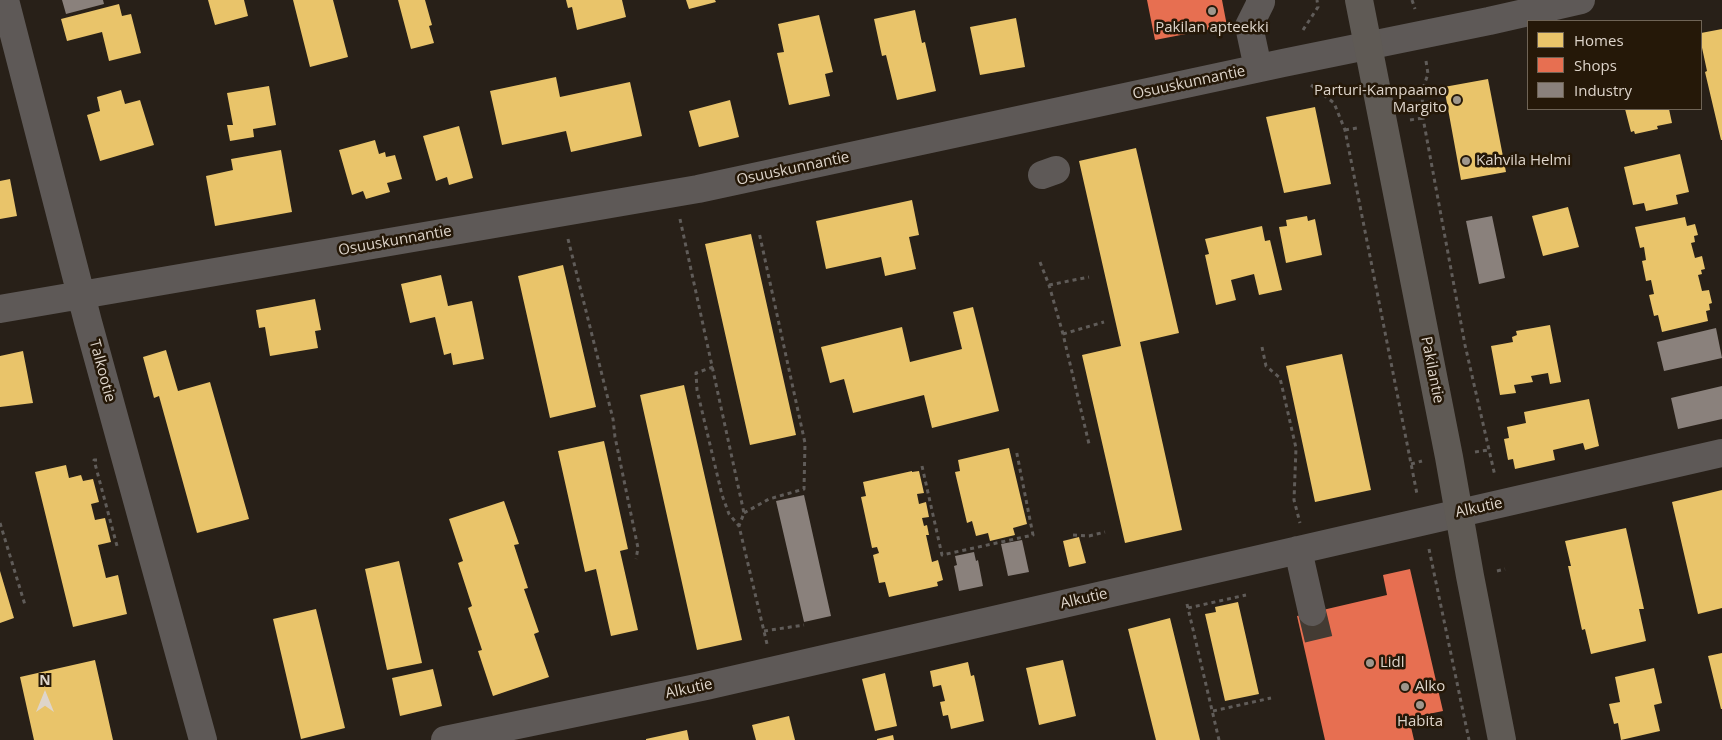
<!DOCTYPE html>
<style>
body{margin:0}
#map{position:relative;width:1722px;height:740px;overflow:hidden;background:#282018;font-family:"Open Sans",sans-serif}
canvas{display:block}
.legend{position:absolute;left:1527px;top:20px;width:175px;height:90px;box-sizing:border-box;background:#251808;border:1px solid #6f6456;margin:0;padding:6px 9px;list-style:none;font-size:15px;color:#ded5cb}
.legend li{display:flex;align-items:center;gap:10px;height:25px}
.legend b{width:25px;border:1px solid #6f6456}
.north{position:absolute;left:20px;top:670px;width:50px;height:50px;-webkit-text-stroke:4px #251808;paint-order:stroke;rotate:0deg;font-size:14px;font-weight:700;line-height:20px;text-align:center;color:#ded5cb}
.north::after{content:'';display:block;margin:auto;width:18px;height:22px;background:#ded5cb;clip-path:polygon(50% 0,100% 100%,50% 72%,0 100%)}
</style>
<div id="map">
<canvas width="1722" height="740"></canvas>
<ul class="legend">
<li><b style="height:14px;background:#e9c46a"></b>Homes</li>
<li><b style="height:14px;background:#e76f51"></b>Shops</li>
<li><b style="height:14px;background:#8a817c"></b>Industry</li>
</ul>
<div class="north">N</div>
</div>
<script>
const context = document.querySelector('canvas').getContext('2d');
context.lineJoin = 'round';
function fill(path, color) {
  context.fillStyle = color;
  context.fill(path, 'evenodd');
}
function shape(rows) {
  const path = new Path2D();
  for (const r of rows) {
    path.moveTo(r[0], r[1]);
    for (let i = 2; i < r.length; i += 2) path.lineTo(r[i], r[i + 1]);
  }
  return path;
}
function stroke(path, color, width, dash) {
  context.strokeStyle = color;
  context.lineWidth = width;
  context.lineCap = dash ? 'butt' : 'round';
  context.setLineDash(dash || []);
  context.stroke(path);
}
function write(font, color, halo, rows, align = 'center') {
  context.font = font + ' "Open Sans",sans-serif';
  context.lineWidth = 5;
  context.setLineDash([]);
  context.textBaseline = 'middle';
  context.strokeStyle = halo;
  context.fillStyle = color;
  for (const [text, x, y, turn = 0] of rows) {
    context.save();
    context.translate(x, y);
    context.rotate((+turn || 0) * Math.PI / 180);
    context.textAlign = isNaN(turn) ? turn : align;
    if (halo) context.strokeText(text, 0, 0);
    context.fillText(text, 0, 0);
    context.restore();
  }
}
fill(shape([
 [208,0,244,0,248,16,215,25],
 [293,0,333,0,348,57,310,67],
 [398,0,425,0,432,25,429,26,434,43,411,49],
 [566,0,622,0,626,17,577,30,572,7,568,8],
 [686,0,715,0,716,2,689,9],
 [119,4,122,16,131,14,141,53,109,61,102,32,67,41,61,19],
 [915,10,922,43,925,42,936,91,897,100,886,55,882,56,874,19],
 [819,15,833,72,825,74,830,96,789,105,777,53,784,52,778,24],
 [1016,18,1025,67,980,75,970,27],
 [1722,29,1722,140,1721,140,1705,72,1707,71,1701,43,1701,33],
 [556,77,560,97,630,82,642,136,571,152,566,131,502,145,490,91],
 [1488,79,1506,172,1461,180,1444,87],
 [269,86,276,125,253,129,254,137,230,141,227,125,233,125,227,93],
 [121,90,125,104,140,100,154,145,100,161,87,115,100,111,97,97],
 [730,100,739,137,699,147,689,111],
 [1315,107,1331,184,1284,193,1266,117],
 [1625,109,1669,109,1672,123,1657,126,1658,129,1635,134,1634,131,1631,132],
 [459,126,473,178,449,185,447,177,436,181,423,136],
 [375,140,379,154,385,152,386,157,395,155,402,179,387,183,390,192,366,199,363,191,352,195,339,150],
 [1136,148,1179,333,1140,342,1182,530,1125,543,1082,355,1121,346,1079,161],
 [281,150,292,212,215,226,206,176,233,170,231,159],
 [1680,154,1689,192,1676,195,1678,204,1646,211,1644,203,1633,205,1624,167],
 [10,179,17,216,0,219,0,181],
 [912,200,919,235,909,237,916,269,885,276,881,257,826,269,816,221],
 [1568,207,1579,247,1543,256,1532,216],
 [1307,216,1308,221,1315,219,1322,255,1286,263,1279,227,1287,226,1286,220],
 [1685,217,1687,226,1695,224,1698,235,1694,236,1695,242,1691,243,1695,258,1702,256,1705,269,1701,270,1702,274,1698,275,1702,291,1709,290,1712,303,1709,304,1710,310,1706,311,1708,321,1662,332,1658,315,1654,316,1649,295,1654,294,1651,280,1646,281,1642,261,1646,260,1644,247,1640,248,1635,227],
 [1262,226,1265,241,1270,240,1282,290,1259,295,1254,274,1231,280,1236,300,1216,305,1205,255,1209,254,1205,239],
 [751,234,796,435,750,445,705,244],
 [563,265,596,407,550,418,518,276],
 [441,275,448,306,472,301,484,359,453,365,451,353,444,355,435,317,410,323,401,284],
 [315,299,321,330,315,331,318,348,270,356,265,327,259,328,256,310],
 [973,307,999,411,932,428,924,395,853,413,844,379,830,383,821,347,902,327,910,362,962,349,953,312],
 [1550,325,1561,382,1550,384,1548,373,1531,376,1533,382,1514,385,1516,393,1500,395,1491,346,1513,342,1512,337,1517,335,1516,331],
 [166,350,178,391,210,382,249,519,197,533,159,396,154,398,143,357],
 [23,351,33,403,0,407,0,356],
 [1342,354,1371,490,1315,502,1286,366],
 [684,385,742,640,697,650,640,395],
 [1589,399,1599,446,1585,450,1583,443,1553,450,1555,460,1515,469,1513,459,1508,460,1504,439,1509,438,1507,427,1526,423,1524,412],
 [604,441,628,549,620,551,638,630,611,636,596,569,585,572,558,451],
 [1009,448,1027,524,1013,528,1015,535,990,541,988,533,976,536,972,521,967,523,955,472,960,471,958,460],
 [66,465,69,478,81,475,83,481,93,479,99,502,91,504,95,520,105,518,111,542,98,545,106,578,118,575,127,614,73,627,35,472],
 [912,471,912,472,919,471,924,493,917,494,919,504,926,502,929,517,922,518,924,526,927,525,929,535,926,535,932,562,938,560,943,580,937,582,938,586,889,597,885,582,879,583,873,555,879,553,877,547,872,548,861,497,866,496,863,482],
 [1722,490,1722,608,1698,614,1672,502],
 [504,501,519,544,514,545,528,588,524,589,539,632,534,634,549,677,493,696,478,651,482,650,468,608,472,606,458,563,463,561,449,519],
 [1626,528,1644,609,1639,609,1646,641,1591,654,1585,629,1582,630,1568,566,1571,566,1565,541],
 [1079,537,1086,563,1069,567,1063,541],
 [399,561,422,663,387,670,365,569],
 [0,571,14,618,0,623],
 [1238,602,1259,694,1225,701,1205,614,1216,612,1215,607],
 [316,609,345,728,301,739,273,619],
 [1170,618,1200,740,1156,740,1128,629],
 [1722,653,1722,709,1721,709,1708,656],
 [95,660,113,740,34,740,20,677],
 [1063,660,1076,716,1039,725,1026,668],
 [968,662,971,676,974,675,984,721,951,729,948,715,943,716,940,702,945,701,941,685,933,687,930,671],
 [1654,668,1662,703,1654,705,1660,731,1621,740,1618,723,1614,724,1609,704,1620,702,1615,677],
 [433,669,442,706,400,716,392,678],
 [885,673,897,726,875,731,862,679],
 [789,716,795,740,756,740,752,725],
 [687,730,689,740,646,740,646,739],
 [893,735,894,740,877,740,877,739]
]), '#e9c46a');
fill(shape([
 [1147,0,1222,0,1227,26,1155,40],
 [1410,569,1443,711,1409,718,1414,740,1325,740,1297,616,1387,595,1383,575]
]), '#e76f51');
fill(shape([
 [62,0,103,0,104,4,66,14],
 [1492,216,1505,278,1479,284,1466,221],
 [1716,328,1722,358,1664,371,1657,342],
 [1722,386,1722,419,1678,429,1671,398],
 [804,495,831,616,804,622,776,501],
 [1022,540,1029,572,1008,576,1001,544],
 [974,552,976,561,978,560,983,586,959,591,954,566,957,565,955,556]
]), '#8a817c');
stroke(shape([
 [1312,612,1321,649]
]), '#433b33', 28, [28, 14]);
stroke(shape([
 [1412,0,1415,9],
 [1303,30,1318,7,1317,0],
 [1426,61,1428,74,1422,91,1423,118,1465,345,1495,476],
 [1311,85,1334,103,1345,130,1417,494],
 [1410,120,1423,118],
 [1345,130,1357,128],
 [680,219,744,513,739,526,767,644],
 [568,239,613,419,615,437,638,548,636,559],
 [1040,262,1049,285,1063,334,1089,444],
 [1049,285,1089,277],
 [1063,334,1104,322],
 [1262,347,1266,366,1280,378,1296,448,1294,500,1300,523],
 [713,367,696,373,697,390,722,495,729,514,739,526],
 [1475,452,1488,450],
 [97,460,94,460,117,546],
 [1411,464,1422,461],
 [922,466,942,555,1033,535,1016,449],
 [744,513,769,499,804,489,805,443,759,232],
 [0,523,25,605],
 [1073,535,1089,536,1105,532],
 [1429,549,1469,740],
 [1497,571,1505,569],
 [1187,604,1219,740],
 [1188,608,1246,595],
 [764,631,804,625],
 [1213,711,1271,698]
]), '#605c59', 3, [4, 4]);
stroke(shape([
 [5,0,88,322,203,740],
 [1258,68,1249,26,1261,2,1260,0],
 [1042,175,1056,170],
 [0,309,698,189,1283,63,1489,21,1581,0],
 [1298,550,1312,612],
 [445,740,706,686,1722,453]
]), '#5e5957', 28);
stroke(shape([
 [1359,0,1449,457,1470,576,1502,740]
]), '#5f5a55', 28);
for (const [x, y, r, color] of [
 [1212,11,5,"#9e968c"],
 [1457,100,5,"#9e968c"],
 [1466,161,5,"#9e968c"],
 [1370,663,5,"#9e968c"],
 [1405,687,5,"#9e968c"],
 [1420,705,5,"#9e968c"]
]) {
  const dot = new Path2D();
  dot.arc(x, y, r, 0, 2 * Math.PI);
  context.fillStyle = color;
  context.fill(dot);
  stroke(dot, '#251808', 2);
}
write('15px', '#ded5cb', '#251808', [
 ["Pakilan apteekki",1212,28,"center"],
 ["Parturi-Kampaamo",1447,91,"right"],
 ["Margito",1447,108,"right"],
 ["Kahvila Helmi",1476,161],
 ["Lidl",1380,663],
 ["Alko",1415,687],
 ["Habita",1420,722,"center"]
], 'left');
write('15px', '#ded5cb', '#251808', [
 ["Osuuskunnantie",1189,83,-12],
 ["Osuuskunnantie",793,169,-12],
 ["Osuuskunnantie",395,241,-10],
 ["Pakilantie",1432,370,79],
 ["Talkootie",102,371,75],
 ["Alkutie",1479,508,-12],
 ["Alkutie",1084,599,-13],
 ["Alkutie",689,689,-12]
]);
</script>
